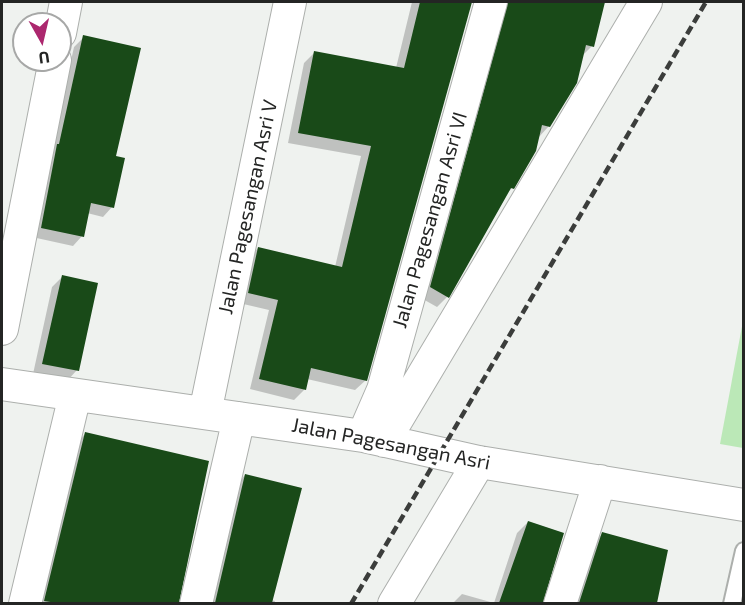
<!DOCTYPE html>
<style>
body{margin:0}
#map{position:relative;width:745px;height:605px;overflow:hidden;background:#eff2ef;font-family:"Exo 2",sans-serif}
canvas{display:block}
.frame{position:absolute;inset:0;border:3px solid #242524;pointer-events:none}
.north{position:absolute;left:12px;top:12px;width:60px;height:60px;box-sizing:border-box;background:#fff;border:2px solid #a7a8a7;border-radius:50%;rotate:172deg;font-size:16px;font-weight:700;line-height:24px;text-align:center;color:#242524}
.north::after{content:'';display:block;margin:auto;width:21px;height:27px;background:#ac276e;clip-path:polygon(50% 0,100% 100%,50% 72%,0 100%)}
</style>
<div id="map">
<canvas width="745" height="605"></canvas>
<div class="frame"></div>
<div class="north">U</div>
</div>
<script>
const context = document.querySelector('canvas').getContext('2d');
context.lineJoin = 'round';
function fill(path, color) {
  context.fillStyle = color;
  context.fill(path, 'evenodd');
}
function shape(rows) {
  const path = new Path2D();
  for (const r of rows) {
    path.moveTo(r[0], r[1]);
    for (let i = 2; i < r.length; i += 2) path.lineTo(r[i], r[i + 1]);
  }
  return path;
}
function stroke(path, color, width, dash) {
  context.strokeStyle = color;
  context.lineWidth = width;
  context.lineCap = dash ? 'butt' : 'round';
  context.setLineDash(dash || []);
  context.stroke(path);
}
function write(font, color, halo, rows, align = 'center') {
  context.font = font + ' "Exo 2",sans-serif';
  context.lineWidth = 6;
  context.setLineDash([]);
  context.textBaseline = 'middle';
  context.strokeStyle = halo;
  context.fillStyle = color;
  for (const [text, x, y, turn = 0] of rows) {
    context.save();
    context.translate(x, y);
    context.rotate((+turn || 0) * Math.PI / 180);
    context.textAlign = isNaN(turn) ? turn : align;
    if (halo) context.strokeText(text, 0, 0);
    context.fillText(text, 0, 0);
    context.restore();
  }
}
fill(shape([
 [743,321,743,448,720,444]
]), '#bbe8b7');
fill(shape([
 [412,2,471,2,366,380,355,390,307,379,304,390,294,400,250,389,269,310,239,303,248,259,258,248,335,267,361,156,288,143,304,63,314,53,396,68],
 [495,2,604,2,592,46,582,56,549,126,538,138,512,188,506,194,447,297,437,307,421,298],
 [84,37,112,207,103,217,87,213,82,236,73,246,32,237,74,47],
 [62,277,77,370,67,381,33,374,52,287],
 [85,434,177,600,177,604,37,604,75,444],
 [245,475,271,600,275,601,274,604,207,604,235,486],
 [528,522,541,604,452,604,462,594,494,603,517,533],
 [603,533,666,551,656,604,573,604,592,544]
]), '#0003');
fill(shape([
 [420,2,472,2,367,381,311,368,306,390,259,379,278,300,248,293,258,247,342,267,371,146,298,133,314,51,404,68],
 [508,2,605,2,594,47,586,45,577,83,550,127,542,125,536,151,514,189,511,188,449,298,430,287],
 [83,35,141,48,116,156,125,158,114,208,91,203,84,237,41,228,57,144,59,144],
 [62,275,98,283,79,371,42,364],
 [85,432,209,461,179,603,57,603,44,601],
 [245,474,302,488,272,603,215,603],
 [528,521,564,533,543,603,499,603],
 [602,532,668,550,657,603,579,603]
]), '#194a18');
const service = shape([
 [732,604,744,551]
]);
const minor = shape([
 [60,33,66,2],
 [2,329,55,60],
 [2,384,363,436,479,462,744,505],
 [205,413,290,2],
 [363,436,383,390,491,2],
 [384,441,646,2],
 [25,604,75,395],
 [196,604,239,418],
 [394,604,479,462],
 [560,604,600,481]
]);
stroke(service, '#acafac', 20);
stroke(minor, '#acafac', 34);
stroke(service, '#fff', 16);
stroke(minor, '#fff', 32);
stroke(shape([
 [351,604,706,2]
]), '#3b3d3b', 4.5, [9, 4.5]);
write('20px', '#242524', '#fff', [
 ["Jalan Pagesangan Asri V",248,207,-78],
 ["Jalan Pagesangan Asri VI",430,220,-74],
 ["Jalan Pagesangan Asri",391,444,11]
]);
</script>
